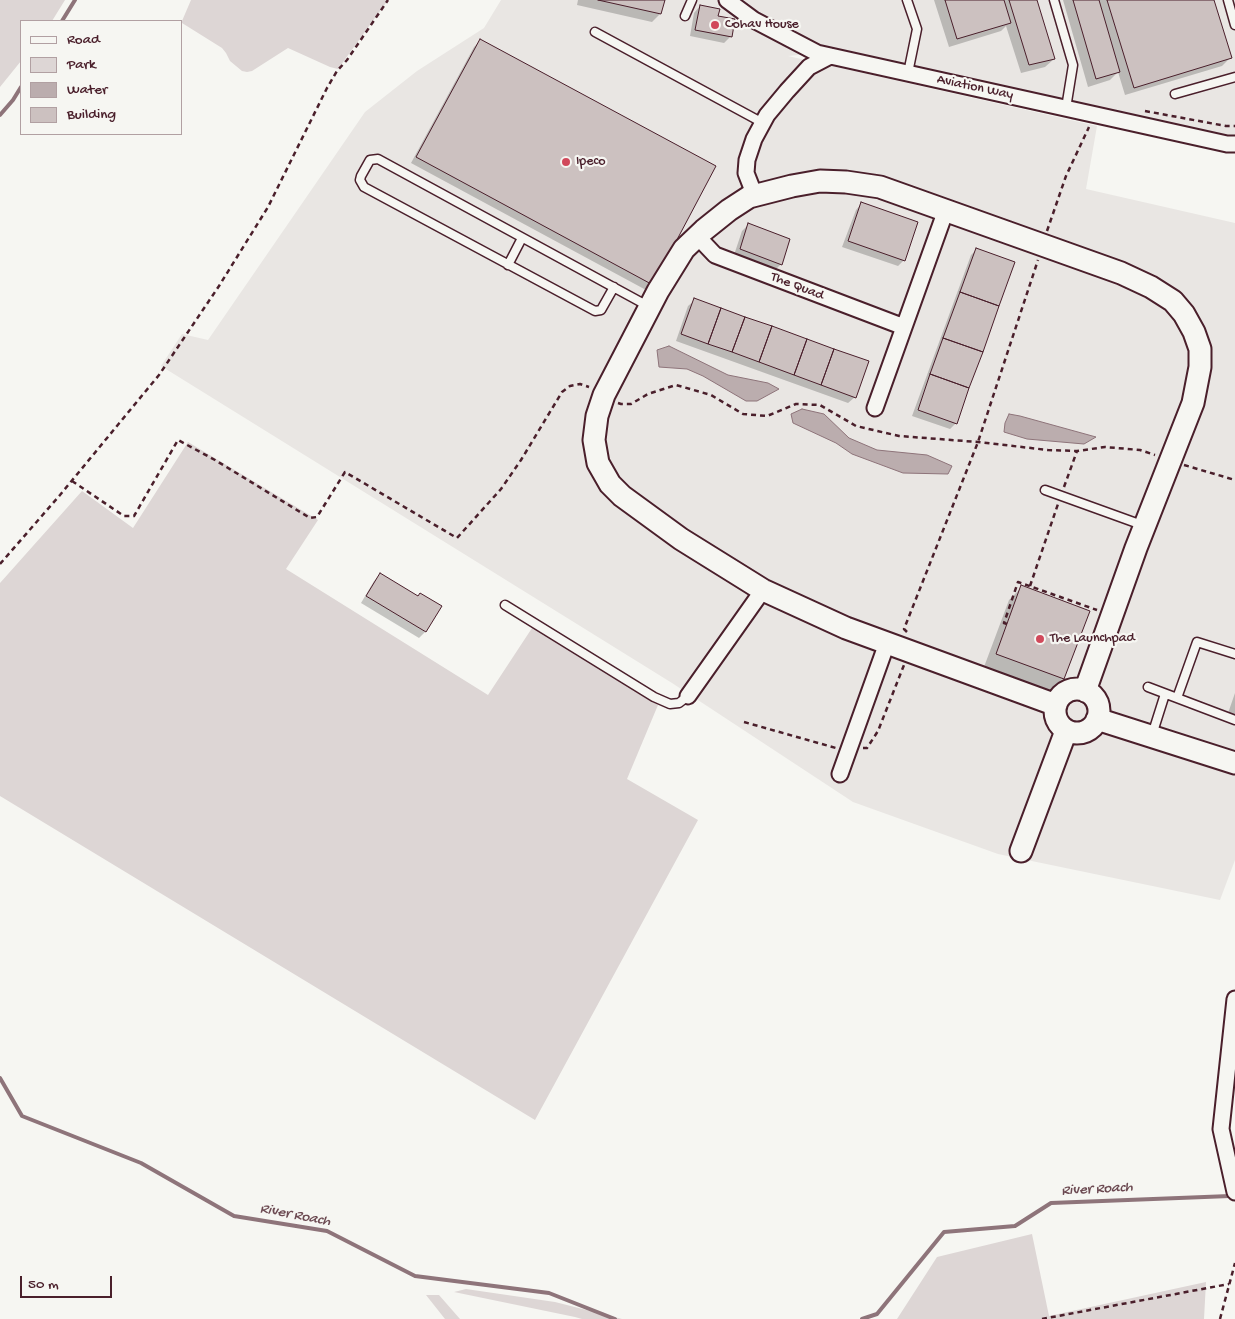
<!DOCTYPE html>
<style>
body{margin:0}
#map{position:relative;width:1235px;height:1319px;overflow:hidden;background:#f6f6f2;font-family:"Gochi Hand",sans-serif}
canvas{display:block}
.legend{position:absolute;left:20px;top:20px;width:162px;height:115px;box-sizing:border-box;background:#f6f6f2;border:1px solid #b1a0a2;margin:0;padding:6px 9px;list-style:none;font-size:15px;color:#4a1f2b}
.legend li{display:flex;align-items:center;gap:10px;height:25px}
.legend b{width:25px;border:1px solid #b1a0a2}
.scale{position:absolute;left:20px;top:1276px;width:92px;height:22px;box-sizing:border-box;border:2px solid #4a1f2b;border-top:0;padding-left:6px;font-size:15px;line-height:18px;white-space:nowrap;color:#4a1f2b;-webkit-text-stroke:4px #f6f6f2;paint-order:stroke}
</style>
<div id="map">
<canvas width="1235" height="1319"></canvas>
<ul class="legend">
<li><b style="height:6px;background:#f6f6f2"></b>Road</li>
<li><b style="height:14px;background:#ddd6d5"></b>Park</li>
<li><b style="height:14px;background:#bbadae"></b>Water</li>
<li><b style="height:14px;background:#ccc1c0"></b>Building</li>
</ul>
<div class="scale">50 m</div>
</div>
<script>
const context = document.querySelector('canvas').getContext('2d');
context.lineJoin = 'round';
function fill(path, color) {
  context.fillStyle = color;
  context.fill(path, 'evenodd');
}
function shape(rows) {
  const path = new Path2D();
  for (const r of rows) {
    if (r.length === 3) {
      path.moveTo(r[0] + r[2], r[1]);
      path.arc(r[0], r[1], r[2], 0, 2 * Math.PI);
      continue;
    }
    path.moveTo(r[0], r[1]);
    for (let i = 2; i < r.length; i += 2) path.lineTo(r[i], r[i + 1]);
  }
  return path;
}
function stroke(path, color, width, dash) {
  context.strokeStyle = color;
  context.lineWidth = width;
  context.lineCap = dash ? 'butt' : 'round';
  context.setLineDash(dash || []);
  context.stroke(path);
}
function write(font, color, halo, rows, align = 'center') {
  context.font = font + ' "Gochi Hand",sans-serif';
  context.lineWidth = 4.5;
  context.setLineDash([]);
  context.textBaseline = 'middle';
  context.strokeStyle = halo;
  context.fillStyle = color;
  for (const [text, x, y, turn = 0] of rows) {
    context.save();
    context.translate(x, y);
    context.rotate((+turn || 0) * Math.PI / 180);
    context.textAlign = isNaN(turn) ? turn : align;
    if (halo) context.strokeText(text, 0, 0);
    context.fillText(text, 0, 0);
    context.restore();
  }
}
fill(shape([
 [501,0,1235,0,1235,144,817,53,788,56,1097,126,1086,189,1235,223,1235,860,1220,900,998,854,853,802,672,683,161,366,182,334,208,340,365,112,417,71,484,28]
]), '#e9e6e3');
fill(shape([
 [0,0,65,0,52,21,21,21,21,61,0,87],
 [191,0,388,0,338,69,330,67,288,48,252,71,247,72,242,71,230,61,226,53,222,48,182,23,182,21],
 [188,442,318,520,286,569,488,695,534,625,658,705,627,779,698,820,535,1120,0,796,0,583,82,491,133,528],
 [1032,1234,1049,1316,1206,1282,1204,1319,897,1319,937,1257],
 [466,1289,555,1302,622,1319,582,1319,575,1317,454,1292],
 [426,1295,439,1295,460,1319,445,1319]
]), '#ddd6d5');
const water = shape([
 [669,346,728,375,768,383,779,389,757,401,746,401,703,376,687,369,659,367,657,350,669,346],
 [802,409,824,414,849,438,877,450,927,455,952,466,948,474,903,473,852,454,836,443,793,423,791,414,802,409],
 [1009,414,1020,416,1096,437,1084,444,1027,439,1004,432,1005,423,1009,414]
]);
fill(water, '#bbadae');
stroke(water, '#8e747a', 1);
fill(shape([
 [578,0,663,0,660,14,652,22,577,5],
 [934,0,1036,0,1054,59,1045,67,1021,73,1006,26,1001,31,949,47],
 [1063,0,1213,0,1230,58,1222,66,1125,95,1118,72,1110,80,1088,87],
 [700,6,717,17,731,36,724,43,690,36,694,13],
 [480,41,652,284,646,290,411,163,474,47],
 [862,203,904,260,898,266,842,247,856,210],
 [748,225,781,264,775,270,734,255,742,231],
 [977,249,956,423,950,429,912,416,971,255],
 [695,300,855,397,848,403,676,341,688,306],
 [380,575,425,632,419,638,361,603,374,581],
 [1022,587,1063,678,1051,691,984,667,1009,600],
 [1235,693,1235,722,1226,719]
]), '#0003');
stroke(shape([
 [62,21,75,0],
 [0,115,13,100,21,87],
 [0,1078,22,1116,141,1163,234,1216,327,1231,415,1276,549,1293,615,1319],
 [862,1319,877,1314,944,1232,1015,1226,1051,1203,1230,1196]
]), '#8e747a', 4);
const building = shape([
 [598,0,665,0,661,14,598,0],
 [945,0,1004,0,1011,23,957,39,945,0],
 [1009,0,1037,0,1055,59,1029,65,1009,0],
 [1073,0,1099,0,1120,72,1096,79,1073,0],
 [1107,0,1214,0,1232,58,1134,88,1107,0],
 [700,5,720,9,718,16,735,19,732,37,695,30,700,5],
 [480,39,716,166,653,285,416,157,480,39],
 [861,202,918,222,905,261,848,241,861,202],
 [748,223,790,239,782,265,740,249,748,223],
 [976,248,1015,262,999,306,960,292,976,248],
 [960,292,999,306,983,352,943,338,960,292],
 [694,298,721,308,708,344,681,334,694,298],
 [721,308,745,317,732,352,708,344,721,308],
 [745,317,772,326,759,362,732,352,745,317],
 [772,326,807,339,794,375,759,362,772,326],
 [943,338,983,352,969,388,930,374,943,338],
 [807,339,834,349,821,385,794,375,807,339],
 [834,349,869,361,856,398,821,385,834,349],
 [930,374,969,388,957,424,918,410,930,374],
 [380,573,418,596,420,593,442,606,426,632,366,596,380,573],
 [1021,585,1090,611,1064,679,996,654,1021,585]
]);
fill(building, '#ccc1c0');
stroke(building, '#4a1f2b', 1);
const lane = shape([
 [907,0,917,29,908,73],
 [1054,0,1073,65,1066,108],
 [1228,0,1235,25],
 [685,16,692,0],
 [595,32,763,123],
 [1175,94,1235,77],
 [508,265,522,238],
 [614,287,601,310,595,311,364,187,360,180,361,176,370,160,378,159,648,306],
 [1045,490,1142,525],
 [505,605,654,697,670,704,679,703,688,696],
 [1148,687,1235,720],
 [1177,698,1197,642,1235,654],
 [1152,735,1165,694]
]);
const street = shape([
 [727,0,754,20,817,53,1227,144,1235,144],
 [755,196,746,173,747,160,754,139,767,115,787,91,809,67,830,56],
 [697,236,715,255,904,327],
 [875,408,946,210],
 [688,696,763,590],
 [840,774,887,643],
 [1235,999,1221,1129,1235,1192]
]);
const secondary = shape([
 [1077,711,22],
 [1056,705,846,628,763,590,681,539,622,496,610,484,598,463,594,440,597,416,604,395,658,291,684,249,704,230,729,210,749,197,792,186,820,181,846,182,880,187,1121,273,1151,287,1173,301,1184,314,1194,332,1200,349,1200,367,1193,403,1136,548,1085,691],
 [1097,719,1235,763],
 [1021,851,1066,731]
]);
stroke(lane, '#4a1f2b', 11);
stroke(street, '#4a1f2b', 19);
stroke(secondary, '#4a1f2b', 25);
stroke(shape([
 [1145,111,1226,126,1235,126],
 [1047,231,1066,176,1089,127],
 [618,403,621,404,631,404,648,394,676,385,711,395,743,414,767,416,796,404,820,405,856,426,899,436,978,442,1048,450,1077,451,1105,447,1140,450,1155,455],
 [1184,465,1235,480],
 [72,481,124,516,134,516,178,440,215,460,310,518,317,517,345,472,457,538,501,489,521,460,562,392,570,386,580,384,589,387],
 [1064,487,1077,451],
 [0,564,60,495,159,375,219,286,268,207,327,88,337,71,347,60,388,0],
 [1030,586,1058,504],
 [1007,624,1004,623,1018,582,1097,610],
 [907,632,904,629,978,442,1038,260],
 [744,722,836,748],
 [863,748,867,748,878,731,904,665],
 [1042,1319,1229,1284],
 [1220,1319,1235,1263]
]), '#4a1f2b', 2.5, [5, 4]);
stroke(lane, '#f6f6f2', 8);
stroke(street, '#f6f6f2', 15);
stroke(secondary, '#f6f6f2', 21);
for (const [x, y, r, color] of [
 [715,25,5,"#d1495b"],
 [566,162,5,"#d1495b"],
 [1040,639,5,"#d1495b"]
]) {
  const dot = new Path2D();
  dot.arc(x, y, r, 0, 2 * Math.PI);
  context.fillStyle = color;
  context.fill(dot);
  stroke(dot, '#f6f6f2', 2);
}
write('14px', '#4a1f2b', '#f6f6f2', [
 ["Cohav House",725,25],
 ["Ipeco",576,162],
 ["The Launchpad",1050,639]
], 'left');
write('14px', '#4a1f2b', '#f6f6f2', [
 ["Aviation Way",975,88,12],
 ["The Quad",797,287,21]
]);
write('italic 15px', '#6c4a52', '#f6f6f2', [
 ["River Roach",1097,1190,-3],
 ["River Roach",295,1216,11]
]);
</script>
